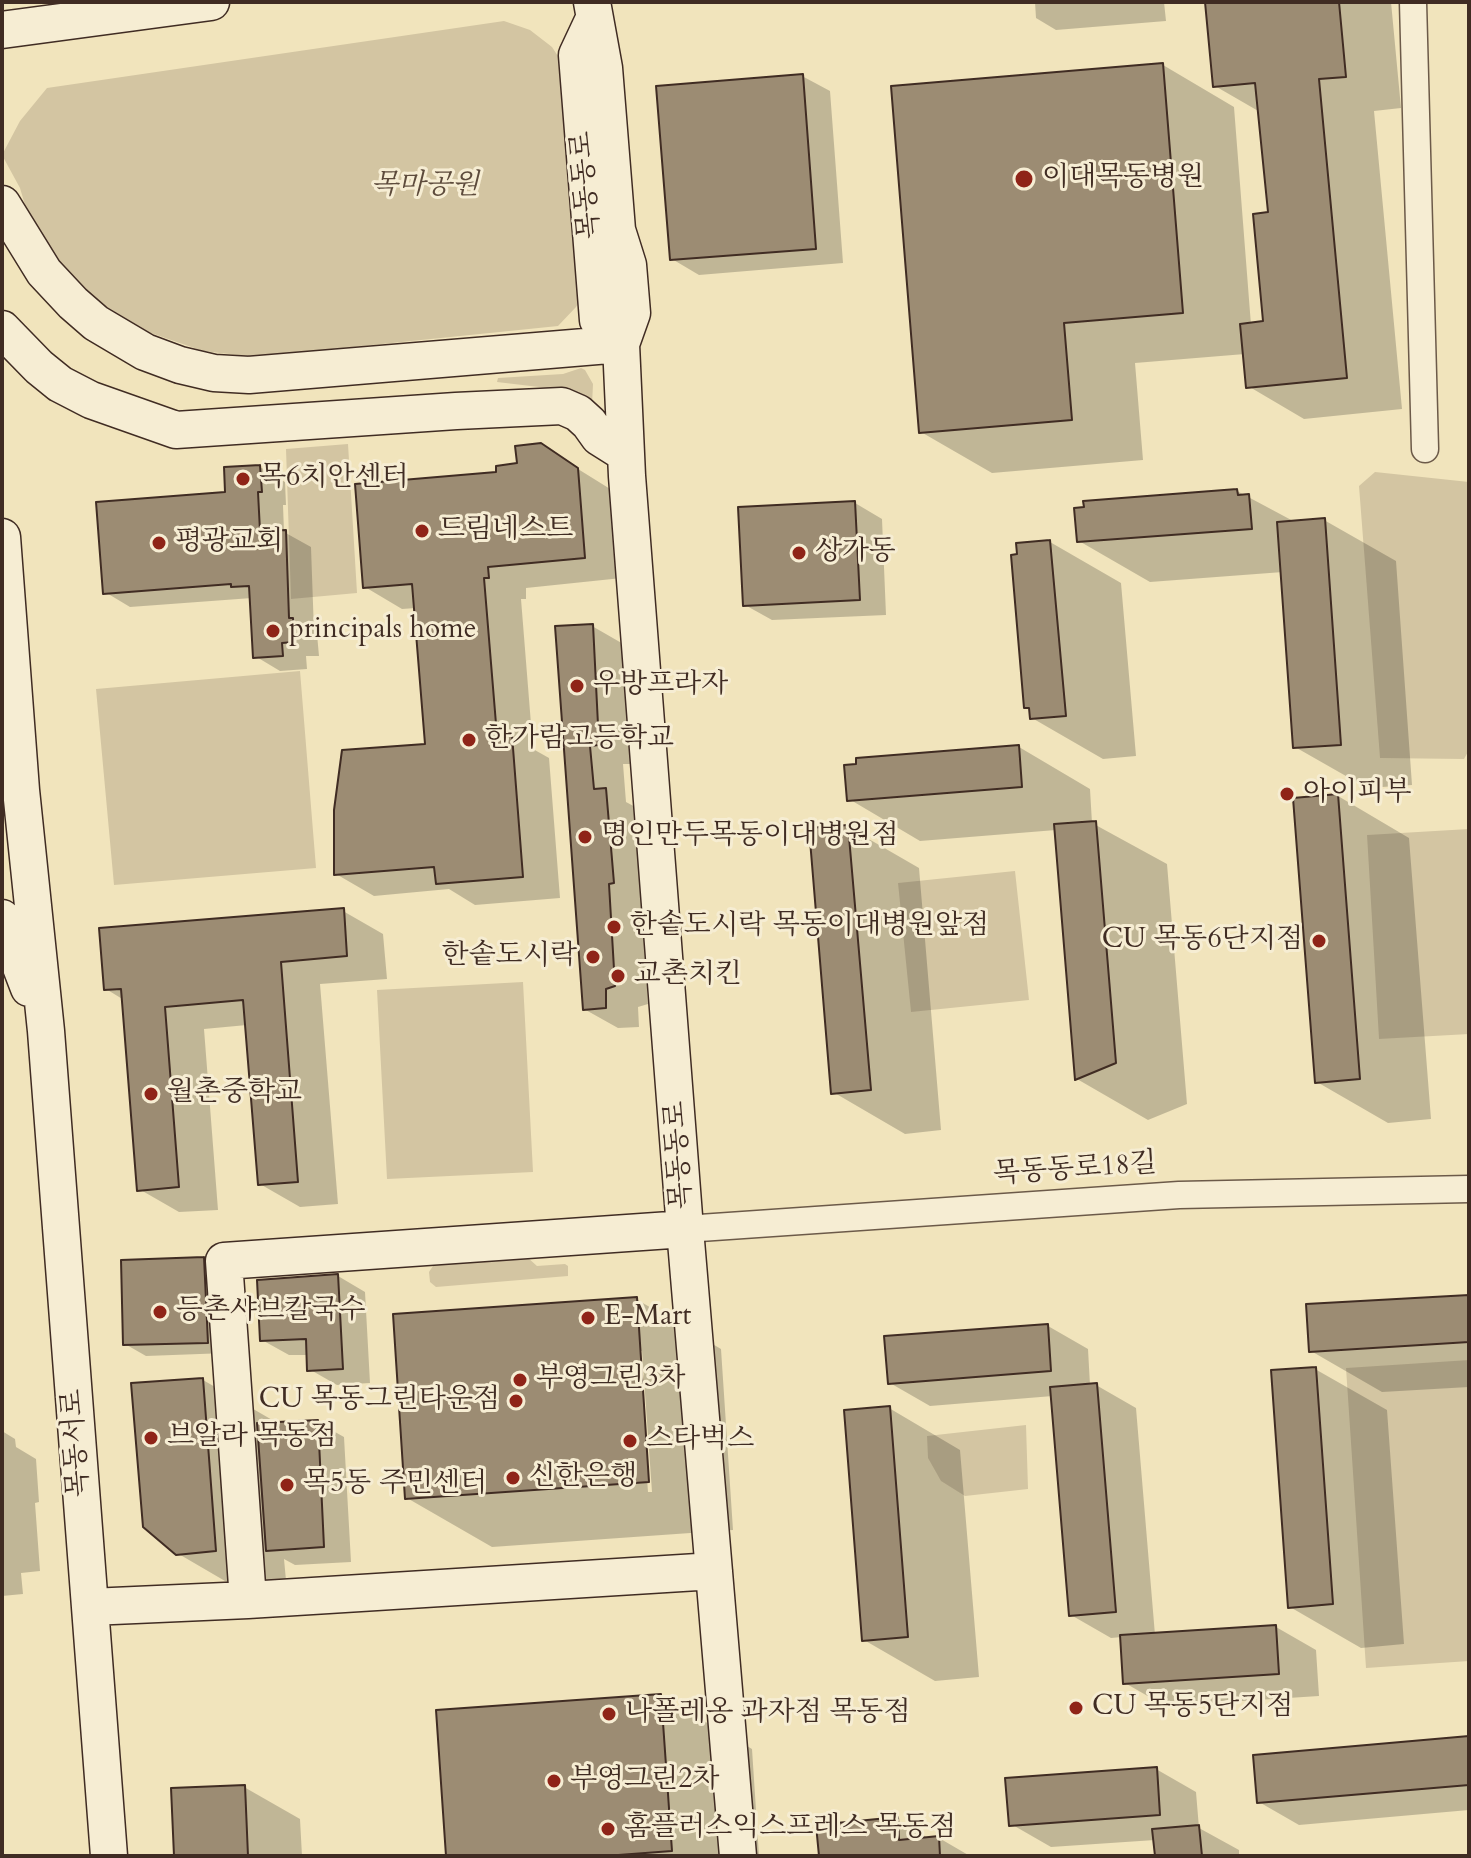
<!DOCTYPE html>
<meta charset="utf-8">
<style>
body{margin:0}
#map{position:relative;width:1471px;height:1858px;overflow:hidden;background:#f1e4bc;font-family:Cardo,serif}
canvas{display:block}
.frame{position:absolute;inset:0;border:4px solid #402c23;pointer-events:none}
</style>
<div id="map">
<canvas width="1471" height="1858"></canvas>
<div class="frame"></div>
</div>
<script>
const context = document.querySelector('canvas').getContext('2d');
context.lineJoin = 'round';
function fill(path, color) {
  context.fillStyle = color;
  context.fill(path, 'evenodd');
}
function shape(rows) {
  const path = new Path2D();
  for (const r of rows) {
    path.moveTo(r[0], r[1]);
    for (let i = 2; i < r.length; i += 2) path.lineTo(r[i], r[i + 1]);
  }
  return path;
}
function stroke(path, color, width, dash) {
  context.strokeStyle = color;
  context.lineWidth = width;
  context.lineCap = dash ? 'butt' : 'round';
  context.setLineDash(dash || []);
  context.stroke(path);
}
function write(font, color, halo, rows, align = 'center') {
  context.font = font + ' Cardo,"Noto Serif KR",serif';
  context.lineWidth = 6;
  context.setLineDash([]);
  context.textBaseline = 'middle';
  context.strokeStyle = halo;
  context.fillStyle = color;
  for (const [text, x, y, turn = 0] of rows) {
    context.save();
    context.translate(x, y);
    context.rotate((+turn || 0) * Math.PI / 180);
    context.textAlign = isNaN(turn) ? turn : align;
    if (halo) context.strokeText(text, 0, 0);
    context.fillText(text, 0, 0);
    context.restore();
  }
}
fill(shape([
 [504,21,530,30,552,47,571,76,588,286,576,307,558,326,255,357,203,351,148,332,101,303,56,264,30,222,20,188,2,155,20,121,47,88],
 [581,368,585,370,593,384,592,405,573,391,497,382,498,378,563,374],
 [348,444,357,593,291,599,286,449],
 [1375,472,1469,482,1469,750,1464,759,1380,758,1359,486],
 [300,671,316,868,114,885,96,689],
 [1469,829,1469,1034,1379,1039,1367,835],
 [1015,871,1029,1000,911,1012,898,883],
 [523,982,533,1172,387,1179,377,990],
 [527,1257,537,1266,565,1264,568,1266,568,1276,436,1287,430,1282,429,1272,435,1263],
 [1469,1360,1469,1661,1366,1668,1346,1368],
 [1026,1425,1028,1489,965,1496,941,1481,928,1458,927,1436]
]), '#d3c5a2');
fill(shape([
 [1035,2,1164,2,1166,21,1056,30,1036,18],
 [1207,2,1391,2,1401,108,1374,111,1402,409,1304,419,1248,386,1245,354,1135,363,1143,460,992,473,921,432,1163,65,1234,107,1251,325,1265,323,1270,214,1260,112,1215,86],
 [802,76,830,91,843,263,699,275,672,259],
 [541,446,615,492,622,578,526,588,526,599,521,599,533,749,549,758,560,898,475,905,449,889,374,896,336,874,427,746,416,608,402,609,365,587,498,474,519,464],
 [260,467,285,482,286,505,283,505,284,532,311,547,314,632,317,634,319,656,306,656,307,669,280,671,255,656,252,598,130,607,105,592],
 [1237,491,1295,522,1324,520,1396,561,1412,785,1367,788,1295,747,1283,572,1150,582,1079,541],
 [855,503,882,519,886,615,772,620,745,605],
 [1050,542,1121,583,1136,756,1103,759,1032,718,1031,710,1026,707,1020,556],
 [592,626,625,645,632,764,623,764,626,802,639,809,646,901,642,902,648,1004,638,1007,639,1027,618,1028,584,1009],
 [1019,747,1090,789,1092,823,1167,864,1187,1104,1148,1120,1077,1079,1056,830,920,841,849,799],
 [1338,796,1409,838,1431,1119,1388,1123,1317,1082],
 [848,827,919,868,941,1130,905,1134,833,1092],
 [343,911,383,934,387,979,320,984,338,1204,300,1207,260,1184,247,1025,204,1029,218,1210,179,1212,139,1189,124,1000,106,989],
 [204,1259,224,1270,227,1353,146,1356,125,1344],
 [338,1276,365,1292,370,1383,337,1385,309,1369,308,1355,289,1355,262,1340],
 [1469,1297,1469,1387,1382,1392,1311,1351],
 [636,1299,721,1349,733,1530,492,1547,407,1498],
 [638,1351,642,1351,652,1492,648,1492],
 [1048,1326,1088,1349,1090,1385,1096,1385,1136,1408,1155,1635,1276,1627,1316,1650,1319,1696,1165,1706,1125,1683,1122,1637,1111,1638,1071,1615,1053,1396,930,1406,890,1383],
 [1315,1369,1387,1410,1404,1644,1361,1648,1290,1607],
 [203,1380,274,1421,274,1424,317,1422,344,1437,351,1562,295,1565,284,1559,287,1591,249,1595,177,1553],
 [889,1408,960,1450,979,1677,935,1681,864,1640],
 [2,1431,15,1439,16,1447,36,1459,39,1502,35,1503,40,1571,21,1573,23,1594,2,1596],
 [661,1696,752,1749,759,1856,448,1856],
 [1469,1738,1469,1810,1299,1825,1259,1802],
 [1156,1769,1196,1792,1199,1828,1239,1850,1239,1856,1157,1856,1155,1840,1051,1847,1011,1824],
 [244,1787,300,1819,302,1856,176,1856],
 [897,1820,928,1838,939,1838,970,1856,821,1856]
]), '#0003');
const building = shape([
 [1205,2,1339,2,1346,77,1319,79,1347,378,1246,388,1240,324,1263,321,1253,214,1268,212,1255,83,1213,87,1205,2],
 [1163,63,1183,313,1064,323,1072,420,919,433,891,86,1163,63],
 [803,74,816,249,670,260,656,86,803,74],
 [541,443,578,468,585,558,488,567,489,578,484,578,497,736,512,735,523,877,436,884,434,867,334,875,334,810,342,750,425,744,412,584,363,588,355,484,496,472,496,466,517,463,515,446,541,443],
 [260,465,262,492,258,492,260,531,286,530,289,618,293,618,294,642,282,643,283,656,253,658,249,586,231,587,231,584,103,594,96,502,225,492,224,467,260,465],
 [1237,489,1238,495,1249,494,1252,529,1077,542,1074,508,1084,507,1083,501,1237,489],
 [855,501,860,600,743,606,738,507,855,501],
 [1325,518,1341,745,1293,748,1277,522,1325,518],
 [1050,540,1066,716,1030,719,1029,708,1024,708,1011,555,1017,554,1016,543,1050,540],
 [593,624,599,745,590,746,594,789,606,788,614,883,609,884,615,986,606,989,606,1008,583,1010,555,626,593,624],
 [1019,745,1022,787,847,801,844,765,856,764,856,758,1019,745],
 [1338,794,1360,1079,1315,1083,1293,798,1338,794],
 [1096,821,1116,1063,1075,1080,1054,824,1096,821],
 [848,825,871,1090,831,1094,809,828,848,825],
 [344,908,347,956,281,962,298,1182,258,1185,243,1000,165,1007,179,1187,137,1191,121,989,104,990,99,928,344,908],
 [204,1257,208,1343,123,1345,121,1260,204,1257],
 [338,1274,343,1369,307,1371,306,1339,260,1341,257,1280,338,1274],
 [1469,1295,1469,1342,1309,1352,1306,1304,1469,1295],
 [637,1297,649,1482,405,1499,393,1314,637,1297],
 [1048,1324,1051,1371,888,1384,884,1336,1048,1324],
 [1316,1367,1333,1604,1288,1608,1271,1370,1316,1367],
 [203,1378,216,1551,176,1555,143,1527,131,1383,203,1378],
 [1097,1383,1116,1612,1069,1616,1050,1387,1097,1383],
 [890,1406,908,1637,862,1641,844,1410,890,1406],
 [318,1420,324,1547,266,1551,257,1423,318,1420],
 [1276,1625,1279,1674,1123,1684,1120,1635,1276,1625],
 [661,1694,672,1851,605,1856,446,1856,436,1710,661,1694],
 [1469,1736,1469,1785,1257,1803,1253,1755,1469,1736],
 [1157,1767,1160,1815,1009,1826,1005,1778,1157,1767],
 [245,1785,248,1856,174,1856,171,1788,245,1785],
 [898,1817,899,1840,939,1836,940,1856,819,1856,816,1825,898,1817],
 [1199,1825,1202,1856,1155,1856,1152,1829,1199,1825]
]);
fill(building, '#9c8c73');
stroke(building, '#402c23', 2);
const street = shape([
 [1413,2,1425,449],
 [685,1229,1179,1195,1469,1189]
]);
const secondary = shape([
 [592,2,604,68,617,230,628,265,632,313,621,344,627,476,685,1229,738,1856],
 [592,23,577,55,598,320,621,344],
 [2,30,211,2],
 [2,204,44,272,73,303,96,323,145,352,180,365,214,373,249,375,621,344],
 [2,329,39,367,60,384,91,400,176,430,456,411,562,406,578,413,589,423,599,437,626,454],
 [2,537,21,790,46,1031,109,1856],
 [2,918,29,988],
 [248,1600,224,1261,685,1229],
 [90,1607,248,1600,714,1571]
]);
stroke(street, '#6c5a49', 29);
stroke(secondary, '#402c23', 39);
stroke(street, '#f6edd3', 26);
stroke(secondary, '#f6edd3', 36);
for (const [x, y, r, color] of [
 [1024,179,10,"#8f2418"],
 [243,479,8,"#8f2418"],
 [422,531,8,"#8f2418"],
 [159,543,8,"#8f2418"],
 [799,553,8,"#8f2418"],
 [273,631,8,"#8f2418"],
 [577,686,8,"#8f2418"],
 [469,740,8,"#8f2418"],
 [1287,794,8,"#8f2418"],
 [585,837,8,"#8f2418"],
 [614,927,8,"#8f2418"],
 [1319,941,8,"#8f2418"],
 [593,957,8,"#8f2418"],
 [618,976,8,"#8f2418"],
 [151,1094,8,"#8f2418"],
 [160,1312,8,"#8f2418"],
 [588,1318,8,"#8f2418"],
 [520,1380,8,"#8f2418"],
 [516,1401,8,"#8f2418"],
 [151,1438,8,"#8f2418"],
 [630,1441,8,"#8f2418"],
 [513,1478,8,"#8f2418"],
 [287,1485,8,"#8f2418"],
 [1076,1708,8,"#8f2418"],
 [609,1714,8,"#8f2418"],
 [554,1781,8,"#8f2418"],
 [608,1829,8,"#8f2418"]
]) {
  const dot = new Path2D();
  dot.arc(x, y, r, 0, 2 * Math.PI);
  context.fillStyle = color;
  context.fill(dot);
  stroke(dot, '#f6edd3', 3);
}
write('28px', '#402c23', '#f6edd3', [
 ["이대목동병원",1042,179],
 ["목6치안센터",259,479],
 ["드림네스트",438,531],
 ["평광교회",175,543],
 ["상가동",815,553],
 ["principals home",289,631],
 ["우방프라자",593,686],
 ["한가람고등학교",485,740],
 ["아이피부",1303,794],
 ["명인만두목동이대병원점",601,837],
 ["한솥도시락 목동이대병원앞점",630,927],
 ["CU 목동6단지점",1303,941,"right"],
 ["한솥도시락",577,957,"right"],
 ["교촌치킨",634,976],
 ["월촌중학교",167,1094],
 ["등촌샤브칼국수",176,1312],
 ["E-Mart",604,1318],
 ["부영그린3차",536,1380],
 ["CU 목동그린타운점",500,1401,"right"],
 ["브알라 목동점",167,1438],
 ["스타벅스",646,1441],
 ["신한은행",529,1478],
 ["목5동 주민센터",303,1485],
 ["CU 목동5단지점",1092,1708],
 ["나폴레옹 과자점 목동점",625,1714],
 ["부영그린2차",570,1781],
 ["홈플러스익스프레스 목동점",624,1829]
], 'left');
write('28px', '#402c23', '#f6edd3', [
 ["목동동로",587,185,-95],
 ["목동동로",680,1155,-94],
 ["목동동로18길",1075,1170,-4],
 ["목동서로",77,1443,-94]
]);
write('italic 28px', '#5d4b3c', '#f6edd3', [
 ["목마공원",425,187]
]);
</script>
